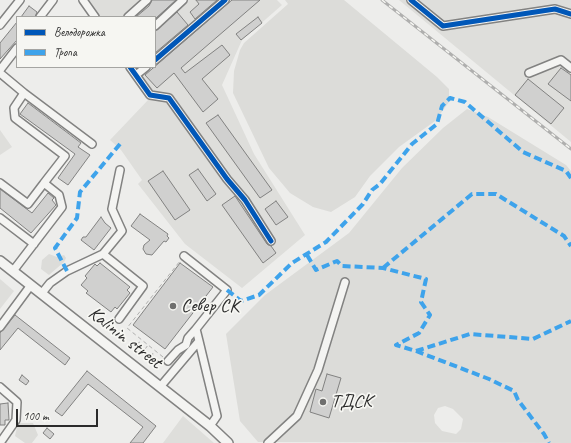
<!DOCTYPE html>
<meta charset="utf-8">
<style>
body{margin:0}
#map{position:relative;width:571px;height:443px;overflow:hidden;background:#ededeb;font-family:Caveat,sans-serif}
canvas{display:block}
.legend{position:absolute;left:16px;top:16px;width:140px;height:52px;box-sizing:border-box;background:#f6f6f2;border:1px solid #a5a5a2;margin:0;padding:5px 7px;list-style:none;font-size:12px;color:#2b2b2b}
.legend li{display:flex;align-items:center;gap:8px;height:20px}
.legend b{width:20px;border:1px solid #a5a5a2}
.scale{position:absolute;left:16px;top:409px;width:82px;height:18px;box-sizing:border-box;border:2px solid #2b2b2b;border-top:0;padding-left:5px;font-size:12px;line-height:14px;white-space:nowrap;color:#2b2b2b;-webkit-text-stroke:3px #f6f6f2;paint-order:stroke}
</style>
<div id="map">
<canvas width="571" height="443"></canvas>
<ul class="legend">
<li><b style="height:5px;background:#0057b8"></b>Велодорожка</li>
<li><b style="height:5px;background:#3ea3eb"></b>Тропа</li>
</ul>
<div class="scale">100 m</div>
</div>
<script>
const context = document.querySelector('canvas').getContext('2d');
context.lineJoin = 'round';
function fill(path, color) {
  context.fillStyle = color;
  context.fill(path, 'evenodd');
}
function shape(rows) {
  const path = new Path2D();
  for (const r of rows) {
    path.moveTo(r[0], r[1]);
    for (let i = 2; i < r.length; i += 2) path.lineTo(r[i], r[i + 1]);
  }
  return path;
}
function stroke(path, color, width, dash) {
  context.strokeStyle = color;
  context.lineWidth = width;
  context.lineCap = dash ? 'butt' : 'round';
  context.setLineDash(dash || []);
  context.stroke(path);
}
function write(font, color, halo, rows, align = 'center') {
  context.font = font + ' Caveat,sans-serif';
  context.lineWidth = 3.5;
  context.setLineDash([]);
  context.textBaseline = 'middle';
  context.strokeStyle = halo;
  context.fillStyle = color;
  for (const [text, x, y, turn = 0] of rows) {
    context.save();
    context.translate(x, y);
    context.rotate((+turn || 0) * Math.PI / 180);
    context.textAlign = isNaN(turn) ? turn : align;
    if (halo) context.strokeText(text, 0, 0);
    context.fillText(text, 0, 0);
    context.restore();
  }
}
fill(shape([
 [80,0,277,0,282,5,242,40,222,85,254,154,305,235,242,288,185,244,138,184,142,180,121,150,110,140,149,99,127,67,155,67,155,17,92,17],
 [399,0,571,0,571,142],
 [0,130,12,147,0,155],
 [0,279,14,291,0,309],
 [183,416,214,443,163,443]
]), '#dededb');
fill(shape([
 [285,0,344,0,437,77,449,89,449,102,435,121,399,147,370,176,355,197,331,212,313,207,290,193,269,168,233,93,234,71,240,50,244,43,288,4],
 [467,109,488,117,566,165,571,171,571,443,258,442,240,421,226,334,265,295,349,233,402,168,443,128],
 [445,406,453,409,463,419,461,429,456,434,442,431,435,423,434,415,438,408],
 [49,254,57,257,64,255,66,258,64,262,49,275,41,269,42,260],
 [18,423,33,423,38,435,32,443,25,443,15,436]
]), '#dcdcd9');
const building = shape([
 [152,0,176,0,155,19,155,17,136,17,149,6,152,0],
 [196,0,217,0,195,19,190,12,199,4,196,0],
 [232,0,260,0,181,68,185,73,222,45,230,55,202,79,218,99,203,112,174,73,157,88,145,75,232,0],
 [29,6,37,12,35,17,21,17,29,6],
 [177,12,188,25,155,53,155,31,177,12],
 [258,17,262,23,241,40,236,34,258,17],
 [17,22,17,40,0,59,0,43,17,22],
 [561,68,571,75,571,101,548,84,561,68],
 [528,79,564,108,551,124,515,95,528,79],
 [28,103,81,143,78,147,90,155,68,185,58,178,75,154,20,114,28,103],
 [218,115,272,190,260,198,206,123,218,115],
 [198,169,216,194,207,201,189,175,198,169],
 [163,171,190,210,175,220,148,181,163,171],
 [0,189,32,213,48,193,54,198,52,200,56,205,31,233,0,208,0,189],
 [235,196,267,244,271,246,276,253,263,263,222,205,235,196],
 [276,201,288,217,276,225,265,209,276,201],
 [140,214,168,234,167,236,169,238,166,242,164,241,152,255,146,254,143,249,144,245,150,240,131,226,140,214],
 [101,217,105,223,111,228,94,250,81,240,83,237,86,237,101,217],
 [100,263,130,287,127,290,130,293,117,309,115,307,111,312,86,293,88,291,81,285,87,278,85,276,95,264,97,266,100,263],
 [180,263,213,287,165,349,133,325,180,263],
 [15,315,70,358,65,365,18,328,0,350,0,333,15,315],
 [87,371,156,426,143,443,130,443,143,427,88,384,62,416,55,411,87,371],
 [327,374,341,378,329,418,310,412,316,389,322,391,327,374],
 [22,375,29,381,26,385,19,380,22,375],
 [8,403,9,420,5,420,5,425,0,425,0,404,8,403],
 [47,428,54,434,50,439,43,433,47,428]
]);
fill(building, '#d0d0cf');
stroke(building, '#828281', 1);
const minor = shape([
 [83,0,95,17],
 [411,0,443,26,555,9,571,14],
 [40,17,53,0],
 [128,17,147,0],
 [0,25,20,0],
 [155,26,183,0],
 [155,60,225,0],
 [130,67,150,95,169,98,227,179,245,200,271,241],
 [0,70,17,48],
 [0,73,24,93],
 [529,73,561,60,571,68],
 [136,75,146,67],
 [0,183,28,204,44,183,59,195,62,207,13,271],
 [44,183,65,156,15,118,14,108,24,93,92,144],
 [0,218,34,244],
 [103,254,143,286,119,319],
 [184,256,227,290,196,329,199,341],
 [42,293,50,283,67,271,103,254,122,231,112,209,120,170],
 [0,327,31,285],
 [168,361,178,350,186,345,188,338,196,329],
 [0,387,17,402,16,420,0,443],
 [160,387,199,341,217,416,210,426],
 [268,443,297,416,318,370,345,282]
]);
const major = shape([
 [0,261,210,426,228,443]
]);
stroke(minor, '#828281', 10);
stroke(major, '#828281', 12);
stroke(shape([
 [130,347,142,341],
 [141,355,148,345],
 [163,357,127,328,180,261],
 [152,364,153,350]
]), '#afafae', 1, [4, 3]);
stroke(minor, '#f4f4f2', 7);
stroke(major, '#f4f4f2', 9);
const rail = shape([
 [382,0,571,149]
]);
stroke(rail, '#afafae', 3);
stroke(rail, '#f6f6f2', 1.5, [4.5]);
stroke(shape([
 [307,255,316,270,337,261,342,266,383,268,426,279,421,302,430,315,419,333,396,345,416,351,489,379,514,391,518,400,544,434,549,443],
 [383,268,472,194,496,194,564,236,571,246],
 [67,271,55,248,77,218,80,192,120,144],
 [227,290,241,301,259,295,292,263,326,242,363,204,372,190,380,184,412,144,437,124,442,106,450,98,465,102,523,152,566,171,571,178],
 [416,351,470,334,533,339,571,321]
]), '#3ea3eb', 4, [8, 4]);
stroke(shape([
 [411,0,443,26,555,9,571,14],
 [155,60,225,0],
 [130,67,150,95,169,98,227,179,245,200,271,241]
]), '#0057b8', 5);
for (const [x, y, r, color] of [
 [173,306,4,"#6f6f6e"],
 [323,402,4,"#6f6f6e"]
]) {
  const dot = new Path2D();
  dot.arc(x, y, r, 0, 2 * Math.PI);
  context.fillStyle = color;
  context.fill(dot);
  stroke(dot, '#f6f6f2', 1.5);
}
write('19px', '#2b2b2b', '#f6f6f2', [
 ["Север СК",181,306],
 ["ТДСК",331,402]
], 'left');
write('19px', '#2b2b2b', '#f6f6f2', [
 ["Kalinin street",125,338,38]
]);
</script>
